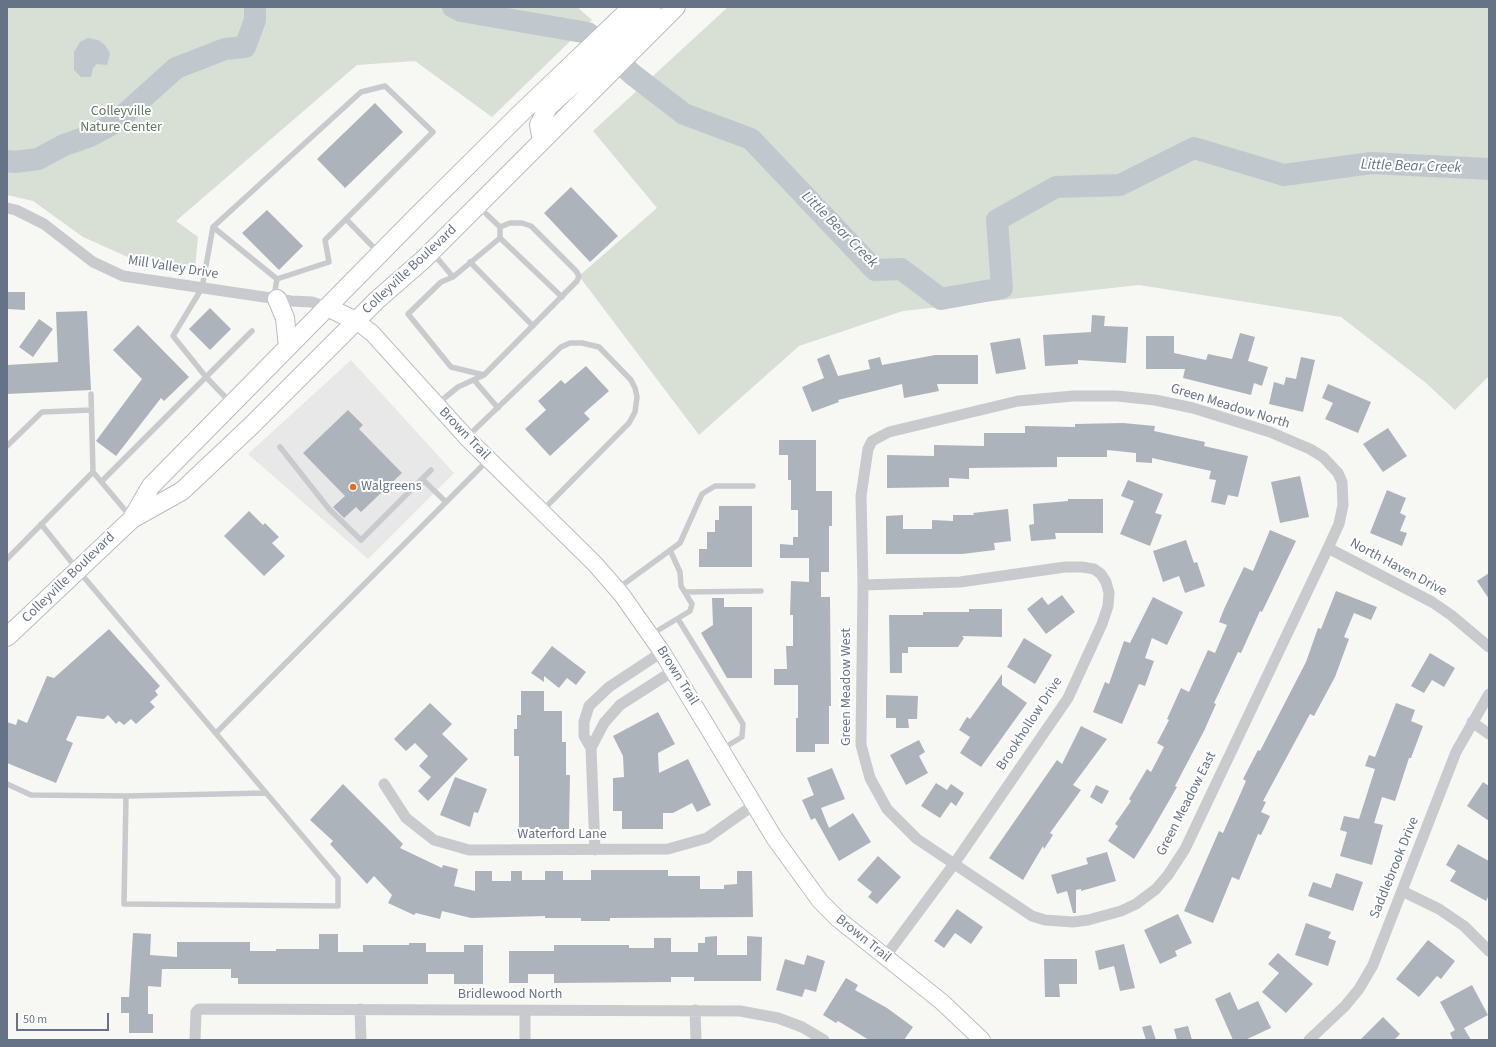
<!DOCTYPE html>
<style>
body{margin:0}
#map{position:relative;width:1496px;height:1047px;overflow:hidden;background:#f7f8f4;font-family:"Source Sans 3",sans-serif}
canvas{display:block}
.frame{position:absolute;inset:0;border:8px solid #667386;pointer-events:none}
.scale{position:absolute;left:16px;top:1013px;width:93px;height:18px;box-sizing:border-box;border:2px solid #667386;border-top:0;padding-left:5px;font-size:12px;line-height:14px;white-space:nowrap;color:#667386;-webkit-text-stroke:3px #fff;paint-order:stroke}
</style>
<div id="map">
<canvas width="1496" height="1047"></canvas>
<div class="frame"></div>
<div class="scale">50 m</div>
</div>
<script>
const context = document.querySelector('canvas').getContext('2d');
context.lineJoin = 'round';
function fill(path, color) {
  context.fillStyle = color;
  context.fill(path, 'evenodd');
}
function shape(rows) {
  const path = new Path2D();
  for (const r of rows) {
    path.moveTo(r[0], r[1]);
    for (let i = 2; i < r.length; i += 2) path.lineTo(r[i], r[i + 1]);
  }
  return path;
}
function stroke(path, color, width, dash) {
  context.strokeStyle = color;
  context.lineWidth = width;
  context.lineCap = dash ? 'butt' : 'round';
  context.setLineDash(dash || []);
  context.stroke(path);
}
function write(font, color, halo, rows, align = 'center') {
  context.font = font + ' "Source Sans 3",sans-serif';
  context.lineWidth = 4;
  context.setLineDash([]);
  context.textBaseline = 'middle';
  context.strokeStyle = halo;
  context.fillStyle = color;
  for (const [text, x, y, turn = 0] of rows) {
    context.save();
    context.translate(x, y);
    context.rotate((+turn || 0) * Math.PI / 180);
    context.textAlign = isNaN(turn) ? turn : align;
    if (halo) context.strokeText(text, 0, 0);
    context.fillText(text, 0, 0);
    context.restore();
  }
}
fill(shape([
 [351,360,454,473,368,559,248,454]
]), '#e8e8e8');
fill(shape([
 [7,7,577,7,592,20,492,117,415,61,357,65,176,221,198,237,195,268,130,258,83,237,33,201,7,195],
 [728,7,1489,7,1489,376,1455,410,1426,383,1341,317,1139,285,903,311,799,346,699,435,579,276,657,208,593,131]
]), '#d8dfd5');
fill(shape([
 [88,38,98,40,105,45,110,53,107,65,97,64,93,68,91,77,81,77,74,70,74,52,80,42]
]), '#c0c8cd');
stroke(shape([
 [453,7,461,11,588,33,632,74,684,114,751,139,875,270,901,269,941,299,1002,288,997,220,1056,187,1120,185,1194,148,1284,175,1371,163,1489,169],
 [7,161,15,162,38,159,64,145,90,136,116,122,176,68,225,49,245,47,255,20,255,7]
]), '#c0c8cd', 22);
fill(shape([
 [375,103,403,132,345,188,317,159],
 [571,187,618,236,590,262,544,213],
 [267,210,303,246,279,270,242,233],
 [7,292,25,292,25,310,7,309],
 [210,308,231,329,210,350,189,329],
 [87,311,91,390,7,394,7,365,58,362,56,312],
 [1092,315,1105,316,1104,326,1128,327,1126,363,1078,360,1078,364,1045,366,1043,335,1091,332],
 [39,319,53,329,33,357,19,347],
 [138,325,189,377,164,401,161,398,116,456,96,441,142,379,113,350],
 [1240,333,1255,337,1248,361,1268,367,1262,386,1254,383,1251,395,1183,378,1185,369,1146,369,1146,336,1174,336,1174,353,1206,360,1208,354,1232,359],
 [1020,338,1026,369,996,374,990,343],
 [829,354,838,376,870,369,868,360,880,357,882,365,935,355,978,355,978,384,937,384,939,391,904,398,902,384,838,400,839,402,812,412,802,387,824,378,817,359],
 [1301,357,1315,360,1303,412,1269,404,1274,382,1284,385,1286,377,1296,379],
 [586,366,609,391,584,413,590,419,550,456,525,429,546,410,538,401,561,380,565,384],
 [1328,384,1371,402,1358,433,1325,419,1333,403,1322,398],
 [348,410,363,425,359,429,402,473,361,512,356,507,344,518,333,507,345,496,303,453],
 [1123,423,1155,426,1154,431,1205,442,1204,446,1248,456,1238,497,1228,495,1225,505,1211,502,1216,480,1209,479,1211,471,1152,458,1152,463,1136,462,1136,453,1107,450,1107,457,1057,457,1057,467,969,468,969,479,949,478,949,487,887,488,887,455,934,456,934,445,984,446,984,433,1025,433,1025,426,1075,427,1075,424],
 [1388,428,1407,456,1383,472,1363,444],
 [779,440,816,440,816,491,832,491,832,526,829,526,829,572,821,572,821,597,830,597,831,706,829,706,829,744,815,744,815,752,796,752,796,718,798,718,798,685,774,685,774,669,787,669,786,646,793,646,793,615,790,615,791,581,809,582,809,558,780,558,780,544,793,545,793,537,798,537,798,510,791,510,791,480,788,480,788,455,779,455],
 [1300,476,1309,517,1280,523,1271,482],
 [1128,480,1163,494,1155,513,1162,515,1150,546,1120,534,1134,501,1121,496],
 [1387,490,1406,498,1400,513,1406,516,1400,531,1407,533,1402,546,1370,533],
 [1068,499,1103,499,1103,533,1055,533,1056,539,1031,541,1029,525,1034,524,1033,504,1068,501],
 [719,506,752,506,752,567,699,567,699,549,707,549,707,532,715,532,715,520,719,520],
 [1008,509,1011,541,994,543,995,550,962,554,886,554,886,516,903,515,903,529,932,529,932,520,953,521,953,515,974,515,973,513],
 [249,511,263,525,265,523,279,537,272,543,285,556,264,576,224,536],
 [1270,530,1296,541,1262,612,1260,611,1241,653,1238,652,1214,703,1216,704,1204,731,1175,786,1177,787,1151,832,1134,859,1108,841,1118,826,1115,824,1131,801,1129,799,1147,769,1151,772,1164,747,1157,743,1169,720,1167,719,1181,688,1189,692,1208,650,1215,653,1227,625,1219,622,1224,609,1244,567,1253,571],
 [1186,540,1194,563,1197,562,1205,586,1185,593,1179,576,1163,582,1153,551],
 [1489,573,1489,599,1477,581],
 [1336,591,1377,607,1371,620,1354,613,1344,637,1349,639,1335,677,1314,716,1310,714,1263,801,1266,802,1261,812,1270,816,1261,835,1258,834,1239,880,1232,877,1213,923,1184,911,1219,831,1223,833,1246,781,1243,779,1258,750,1260,751,1306,662,1318,628,1321,629],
 [1062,595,1075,612,1046,634,1027,609,1042,597,1048,605],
 [1153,597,1183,612,1167,645,1152,638,1145,658,1154,661,1145,686,1139,684,1122,724,1093,712,1105,682,1109,684,1124,641,1130,643],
 [712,598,724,598,724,607,752,607,752,678,727,678,701,633,713,625],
 [969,609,1002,609,1002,637,962,636,964,638,958,647,908,647,908,653,902,653,902,673,890,673,889,615,923,615,923,612,969,612],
 [109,629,160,686,155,691,158,695,150,702,155,707,136,724,131,719,124,725,119,721,116,724,108,715,104,719,77,716,66,740,73,743,56,783,7,763,7,722,16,725,18,719,27,723,47,676,54,678],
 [1024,638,1052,655,1035,684,1007,667],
 [552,646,586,672,576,685,567,678,559,688,544,676,544,682,531,673],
 [1430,653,1455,668,1444,687,1432,680,1424,693,1411,686],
 [1002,674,1002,685,1027,703,981,767,960,753,970,737,959,730,967,717,970,719],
 [521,691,544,691,544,711,562,711,562,742,566,742,566,775,570,775,569,829,519,829,519,756,514,756,514,729,517,729,517,715,521,715],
 [886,695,918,696,917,719,908,719,909,728,896,728,896,718,886,718],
 [430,703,452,724,442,734,468,759,428,801,418,791,431,777,419,766,428,756,415,743,406,751,394,739],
 [1396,703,1415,710,1411,721,1423,726,1411,758,1409,758,1395,801,1382,797,1374,823,1383,825,1372,865,1340,856,1347,832,1340,830,1344,816,1359,819,1375,769,1365,766,1369,755,1375,757],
 [658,712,675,744,658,753,659,773,688,759,711,805,697,812,692,803,673,813,663,813,663,829,622,829,622,811,613,811,613,778,624,777,623,756,613,736],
 [1081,726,1107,739,1073,785,1081,790,1050,833,1053,835,1044,849,1043,846,1023,880,989,858,1057,760,1062,764],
 [919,740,925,752,919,756,928,773,906,785,890,755],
 [832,768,845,799,821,808,829,828,853,813,871,842,839,861,815,818,811,820,802,800,814,795,807,778],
 [455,777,487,789,478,813,474,812,470,827,440,815],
 [1483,782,1489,786,1489,821,1467,806],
 [936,783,947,790,951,784,964,793,956,806,951,802,940,818,921,806],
 [343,784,403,844,400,848,442,868,443,865,458,869,454,886,475,891,475,871,492,871,492,881,511,881,511,871,522,871,522,880,545,880,545,871,563,871,563,880,591,880,591,870,668,870,668,876,700,876,700,889,724,889,724,885,737,884,737,871,752,871,753,917,610,918,610,921,581,921,581,918,545,918,545,916,471,918,442,911,440,919,416,913,414,915,388,903,392,895,374,876,367,884,330,844,333,841,310,820],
 [1096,785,1109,791,1102,804,1090,797],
 [1458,844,1489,861,1489,895,1486,901,1450,881,1456,871,1446,865],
 [1107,852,1116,881,1081,891,1081,889,1076,890,1076,913,1073,913,1067,891,1057,894,1051,875,1088,864,1086,858],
 [878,856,901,877,877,904,868,897,872,892,857,880],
 [1336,873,1363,882,1353,911,1308,896,1313,882,1331,888],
 [957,909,983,927,971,944,955,933,944,948,934,941],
 [1178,914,1192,943,1175,951,1177,956,1160,964,1144,930],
 [1306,923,1331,932,1328,938,1336,941,1328,966,1295,955],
 [133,933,151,934,150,955,177,957,177,942,250,942,250,951,276,951,276,949,319,949,319,934,338,934,338,952,363,952,363,945,409,945,409,943,426,943,426,952,464,952,464,945,483,945,483,984,454,984,454,974,428,974,428,984,238,984,238,978,231,978,231,969,162,969,161,987,148,986,148,1014,153,1014,153,1033,129,1033,129,1013,121,1013,121,997,129,997],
 [717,936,717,955,747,955,747,936,762,937,761,981,694,981,694,977,671,977,671,982,554,983,554,974,528,974,528,983,509,983,509,951,554,951,554,945,629,945,629,948,654,948,654,938,671,938,671,952,698,952,698,943,705,943,705,937],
 [1428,940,1455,961,1441,979,1437,976,1419,997,1396,979],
 [1124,944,1135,988,1120,991,1114,966,1099,970,1095,951],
 [1278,953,1313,984,1286,1013,1262,992,1279,973,1268,964],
 [807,955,825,961,816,992,805,989,802,997,776,990,785,959,804,965],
 [1044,959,1077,959,1077,984,1059,984,1060,997,1045,997],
 [846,978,858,985,855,990,887,1008,913,1027,904,1040,869,1040,838,1021,836,1023,823,1015],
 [1472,985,1488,1015,1464,1028,1471,1040,1453,1040,1450,1033,1455,1030,1440,1002],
 [1230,992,1238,1010,1258,1001,1271,1028,1245,1040,1233,1040,1215,999],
 [1383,1017,1400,1034,1394,1040,1360,1040],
 [1151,1025,1156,1040,1146,1040,1142,1027],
 [1188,1026,1192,1040,1177,1040,1174,1029]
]), '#adb3bb');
const secondary = shape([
 [356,321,372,333,467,438,595,564,622,595,662,652,775,839,820,901,838,919,942,1002,982,1040]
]);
const primary = shape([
 [542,140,539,125,548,107,579,79,652,7],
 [277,299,285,318,288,347],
 [327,307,356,321],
 [133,517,151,486,416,217,523,111,632,7],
 [7,637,132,519,182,491,252,425,377,300,424,259,676,7]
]);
stroke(secondary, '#babdc2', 18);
stroke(primary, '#b8bbc0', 20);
stroke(shape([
 [479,207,500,227,500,238,453,277,441,282,408,314,451,367,484,375],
 [346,219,378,252],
 [213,227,277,279],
 [500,238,562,297],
 [429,259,438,259,453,277],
 [470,262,533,326],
 [474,380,498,408],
 [230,402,206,377,173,336,202,288,213,227,361,92,385,86,433,132,325,240,329,262,277,279,274,296],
 [437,404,458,387,484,375,577,281,579,276,576,271,531,226,522,223,510,223,500,227],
 [467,437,561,347,570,343,582,343,599,347,631,380,635,388,637,397,635,412,629,423,542,511],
 [7,446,42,412,91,410],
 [280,447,329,509,361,540,431,470],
 [93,472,130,516],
 [422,479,446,502],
 [102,481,252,331],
 [41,524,77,569,338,878,338,906,124,904,126,796],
 [7,559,93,472,91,394],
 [617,589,680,543,702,494,715,486,753,486],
 [686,592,761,591],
 [678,619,743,724,742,737,722,749],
 [652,634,690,611,692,604,681,586,680,572,670,550],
 [216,733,488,460],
 [7,784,31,795,126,796,266,793]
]), '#c8cace', 5.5);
stroke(shape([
 [7,208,16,210,44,224,93,262,123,276,291,301,312,302,327,307],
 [1073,396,1117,396,1155,400,1193,408,1270,432,1310,449,1323,457,1338,473,1342,482,1343,505,1339,524,1328,548,1185,849,1168,875,1156,889,1136,904,1121,911,1088,920,1073,922,1045,920,1032,916,917,839,887,809,870,778,861,745,863,585,861,496,868,449,872,441,889,432,1018,401,1073,396],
 [1328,548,1432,602,1451,615,1489,647],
 [863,585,960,582,1065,567,1082,567,1094,569,1101,574,1106,582,1109,593,1108,606,1102,624,1068,698,954,864,885,957],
 [1472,722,1489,734],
 [591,748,604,723,620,705,673,671],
 [384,784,406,818,434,840,469,850,668,849,707,838,755,804],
 [595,850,591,748,584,736,584,722,589,706,609,687,662,652],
 [1402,891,1439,909,1464,926,1489,951],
 [360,1009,361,1040],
 [525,1010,525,1040],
 [695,1010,696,1040],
 [195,1040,196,1012,199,1009,740,1011,778,1018,802,1027,824,1040],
 [1309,1040,1345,1006,1359,989,1373,965,1456,752,1489,694]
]), '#c8cace', 11);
stroke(secondary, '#fff', 16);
stroke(primary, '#fff', 18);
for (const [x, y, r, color] of [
 [353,487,4,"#e66d26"]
]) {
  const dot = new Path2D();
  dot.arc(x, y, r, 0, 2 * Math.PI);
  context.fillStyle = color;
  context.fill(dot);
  stroke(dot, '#fff', 1.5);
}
write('14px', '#627861', '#fff', [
 ["Colleyville",121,112],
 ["Nature Center",121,128]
]);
write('14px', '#667386', '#fff', [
 ["Mill Valley Drive",173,268,9],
 ["Colleyville Boulevard",410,270,-43],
 ["Green Meadow North",1230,407,17],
 ["Brown Trail",464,434,46],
 ["North Haven Drive",1398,568,28],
 ["Colleyville Boulevard",69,578,-44],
 ["Brown Trail",677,676,58],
 ["Green Meadow West",847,687,-90],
 ["Brookhollow Drive",1030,724,-57],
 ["Green Meadow East",1187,804,-63],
 ["Waterford Lane",562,835],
 ["Saddlebrook Drive",1395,868,-68],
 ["Brown Trail",863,939,39],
 ["Bridlewood North",510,995]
]);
write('14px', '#667386', '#fff', [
 ["Walgreens",361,487]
], 'left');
write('italic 15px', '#627582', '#fff', [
 ["Little Bear Creek",1411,167,2],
 ["Little Bear Creek",839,230,45]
]);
</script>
